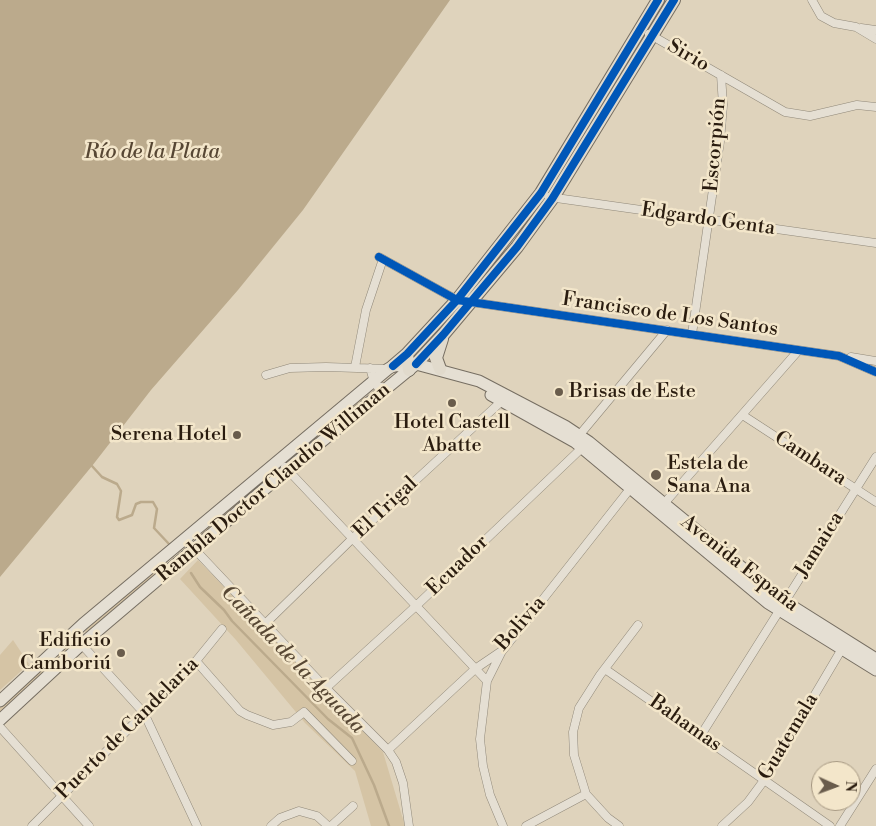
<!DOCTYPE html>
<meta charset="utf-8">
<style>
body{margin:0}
#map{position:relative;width:876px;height:826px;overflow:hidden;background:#dfd3bc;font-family:"Libre Bodoni",serif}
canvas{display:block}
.north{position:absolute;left:811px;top:761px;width:50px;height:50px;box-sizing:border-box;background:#f3e6ca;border:1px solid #a3957f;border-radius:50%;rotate:92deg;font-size:14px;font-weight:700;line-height:20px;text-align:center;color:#2a1c0f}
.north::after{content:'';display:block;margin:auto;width:18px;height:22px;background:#695c4c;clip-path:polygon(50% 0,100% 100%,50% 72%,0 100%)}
</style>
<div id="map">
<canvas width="876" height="826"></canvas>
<div class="north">N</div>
</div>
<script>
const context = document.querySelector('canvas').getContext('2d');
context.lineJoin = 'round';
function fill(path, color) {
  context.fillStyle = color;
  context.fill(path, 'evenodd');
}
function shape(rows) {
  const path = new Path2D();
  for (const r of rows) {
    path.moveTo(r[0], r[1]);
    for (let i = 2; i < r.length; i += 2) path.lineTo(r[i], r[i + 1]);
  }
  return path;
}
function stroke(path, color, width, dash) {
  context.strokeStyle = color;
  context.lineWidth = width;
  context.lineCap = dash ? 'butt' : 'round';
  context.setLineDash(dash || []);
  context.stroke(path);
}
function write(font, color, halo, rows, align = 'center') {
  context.font = font + ' "Libre Bodoni",serif';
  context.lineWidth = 5;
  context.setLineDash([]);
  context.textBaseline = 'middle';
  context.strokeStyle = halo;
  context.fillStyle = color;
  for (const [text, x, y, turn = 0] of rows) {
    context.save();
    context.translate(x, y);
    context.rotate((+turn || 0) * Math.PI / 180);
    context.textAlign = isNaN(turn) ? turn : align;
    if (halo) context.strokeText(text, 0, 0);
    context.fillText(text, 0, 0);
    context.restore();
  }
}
fill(shape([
 [364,396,366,398,293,458,292,456],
 [277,470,277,471,194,542,196,535],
 [198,560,383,752,405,826,371,826,355,771,305,723,236,640,180,579],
 [166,564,87,633,85,632,88,626,161,566],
 [13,640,29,664,0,690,0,655],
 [65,647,67,649,63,654,0,713,0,705]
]), '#d5c4a5');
fill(shape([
 [0,0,450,0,303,210,238,290,151,390,92,466,0,577]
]), '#bbaa8c');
stroke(shape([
 [92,466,102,477,117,484,121,491,117,517,119,520,132,515,136,504,141,502,153,502,157,509,154,528,169,544],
 [191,573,200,587,224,610,232,621,328,719,352,738,374,785,389,826]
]), '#bbaa8c', 2.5);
const minor = shape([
 [812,0,821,16,834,23,856,27,876,39],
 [861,28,876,30],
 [649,34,785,112,810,116,857,105,876,107],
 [549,197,876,243],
 [379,257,457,300,839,356,876,372],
 [692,334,720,141,723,105,721,75],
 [851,357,876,361],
 [355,367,366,310,383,259],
 [370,368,374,382,377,386,386,388],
 [266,375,290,368,326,367,388,369],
 [744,416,876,502],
 [577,438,667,330],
 [285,467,487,681],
 [661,507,798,351],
 [185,539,322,684,388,750,396,762,403,783,409,826],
 [266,623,352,539,505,398],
 [72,634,144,713,197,826],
 [502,651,487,681,480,739,483,766,490,795,503,826],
 [196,661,240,711,247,715,273,725,291,722,304,712,352,761],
 [605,669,830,826],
 [326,688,416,606,585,445],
 [0,727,89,826],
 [701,735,876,457],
 [388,750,475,669,503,650,633,485],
 [32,826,196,661,222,629],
 [271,826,280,818,299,811,317,816,328,826],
 [331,826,353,806],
 [526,826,586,794],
 [619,826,608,818,586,794,574,755,573,732,579,708,600,675,638,625],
 [722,826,748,802,765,779,843,647],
 [840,826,876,769]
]);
const secondary = shape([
 [491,395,575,442,768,603,876,670],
 [0,701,83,624,388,369,393,366,416,364,479,381,565,426,589,442,779,598,876,659],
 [0,720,82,644,287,470,415,365]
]);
const primary = shape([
 [407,354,409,370],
 [416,364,443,335,517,247,552,199,674,0],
 [393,366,407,354,457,300,541,193,658,0],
 [440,369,436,358,442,339]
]);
stroke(minor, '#908879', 9);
stroke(secondary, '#766e62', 13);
stroke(primary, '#766e62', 14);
stroke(minor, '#e5dfd3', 8);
stroke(secondary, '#e5dfd3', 11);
stroke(primary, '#e1dacc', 12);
stroke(shape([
 [379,257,457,300,839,356,876,372],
 [416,364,443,335,517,247,552,199,674,0],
 [393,366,407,354,457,300,541,193,658,0]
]), '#0057b8', 8);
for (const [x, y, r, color] of [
 [559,392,5,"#695c4c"],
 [452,403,5,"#695c4c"],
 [237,435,5,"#695c4c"],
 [656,475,6,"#695c4c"],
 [121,653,5,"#695c4c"]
]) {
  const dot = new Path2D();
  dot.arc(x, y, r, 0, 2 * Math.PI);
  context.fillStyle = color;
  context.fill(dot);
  stroke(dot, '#f3e6ca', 2);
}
write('20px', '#2a1c0f', '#f3e6ca', [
 ["Sirio",688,56,30],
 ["Escorpión",716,145,-85],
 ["Edgardo Genta",708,220,8],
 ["Francisco de Los Santos",670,315,8],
 ["Cambara",810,459,33],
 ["Rambla Doctor Claudio Williman",274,483,-40],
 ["El Trigal",386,508,-43],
 ["Jamaica",820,545,-58],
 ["Avenida España",739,564,38],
 ["Ecuador",458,566,-44],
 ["Bolivia",521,624,-49],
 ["Bahamas",685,724,35],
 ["Puerto de Candelaria",128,729,-45],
 ["Guatemala",789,737,-59]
]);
write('20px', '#2a1c0f', '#f3e6ca', [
 ["Brisas de Este",569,392],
 ["Hotel Castell",452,423,"center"],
 ["Abatte",452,446,"center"],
 ["Serena Hotel",227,435,"right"],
 ["Estela de",667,464],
 ["Sana Ana",667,487],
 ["Edificio",111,641,"right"],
 ["Camboriú",111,664,"right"]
], 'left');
write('italic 21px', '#574734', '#f3e6ca', [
 ["Río de la Plata",152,153],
 ["Cañada de la Aguada",292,660,46]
]);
</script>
